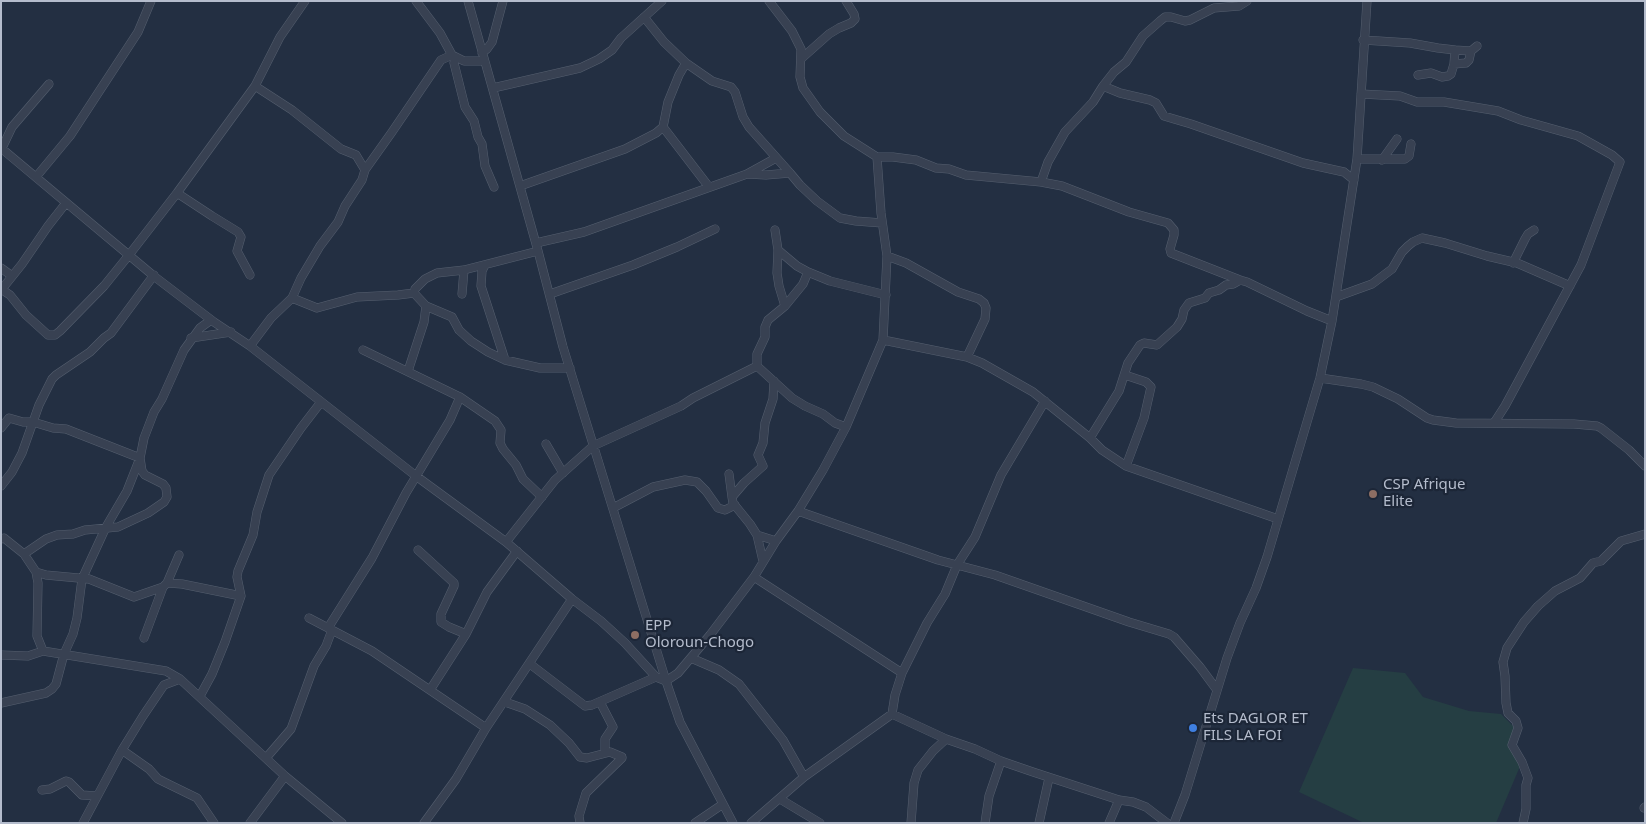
<!DOCTYPE html>
<style>
body{margin:0}
#map{position:relative;width:1646px;height:824px;overflow:hidden;background:#232f42;font-family:"Noto Sans",sans-serif}
canvas{display:block}
.frame{position:absolute;inset:0;border:2px solid #b4bccc;pointer-events:none}
</style>
<div id="map">
<canvas width="1646" height="824"></canvas>
<div class="frame"></div>
</div>
<script>
const context = document.querySelector('canvas').getContext('2d');
context.lineJoin = 'round';
function fill(path, color) {
  context.fillStyle = color;
  context.fill(path, 'evenodd');
}
function shape(rows) {
  const path = new Path2D();
  for (const r of rows) {
    path.moveTo(r[0], r[1]);
    for (let i = 2; i < r.length; i += 2) path.lineTo(r[i], r[i + 1]);
  }
  return path;
}
function stroke(path, color, width, dash) {
  context.strokeStyle = color;
  context.lineWidth = width;
  context.lineCap = dash ? 'butt' : 'round';
  context.setLineDash(dash || []);
  context.stroke(path);
}
function write(font, color, halo, rows, align = 'center') {
  context.font = font + ' "Noto Sans",sans-serif';
  context.lineWidth = 4.5;
  context.setLineDash([]);
  context.textBaseline = 'middle';
  context.strokeStyle = halo;
  context.fillStyle = color;
  for (const [text, x, y, turn = 0] of rows) {
    context.save();
    context.translate(x, y);
    context.rotate((+turn || 0) * Math.PI / 180);
    context.textAlign = isNaN(turn) ? turn : align;
    if (halo) context.strokeText(text, 0, 0);
    context.fillText(text, 0, 0);
    context.restore();
  }
}
fill(shape([
 [1353,668,1405,673,1423,697,1469,711,1501,714,1516,729,1510,745,1521,764,1496,823,1364,823,1299,792]
]), '#253e43');
const minor = shape([
 [416,1,440,33,452,55,464,61,484,61],
 [468,1,538,251,563,347,666,681,680,722,733,823],
 [644,17,664,42,686,63,712,81,731,87,735,92,743,117,749,127,790,173],
 [1363,40,1410,43,1438,48,1455,50,1454,64,1451,74,1448,76,1442,77,1431,73,1418,75],
 [1455,50,1471,51,1477,46],
 [482,53,487,49,492,42,503,1],
 [455,58,454,63,465,107,474,121,478,137,482,144,485,166,494,187],
 [802,58,829,34,839,28,851,23,855,19,854,14,846,1],
 [1454,64,1466,63,1469,60,1471,51],
 [1103,86,1120,93,1150,100,1156,103,1164,116,1174,119,1191,124,1303,163,1344,172,1354,180],
 [493,88,580,68,599,59,612,50,621,38,662,1],
 [1361,94,1400,96,1417,102,1444,102,1498,111,1521,120,1578,136,1612,155,1620,162,1581,265,1505,406,1494,423],
 [663,127,709,187],
 [1,148,155,277,214,322,250,346,416,476,506,542,572,599,601,621,625,643,656,677,666,681,678,673,710,635,754,577,776,541,798,511,823,470,846,427,883,340,887,256,881,213,877,157,844,136,820,112,803,88,800,77,801,49,792,31,769,1],
 [2,148,12,127,49,84],
 [877,157,893,157,916,160,936,168,949,169,966,175,1041,182,1062,186,1129,212,1168,223,1174,230,1174,235,1170,249,1171,253,1240,280],
 [1357,159,1405,159,1409,156,1411,144],
 [1382,160,1397,139],
 [365,170,392,132,441,60,452,55],
 [747,174,776,158],
 [36,177,70,136,138,32,151,1],
 [1041,182,1048,162,1065,132,1093,102,1103,86,1114,72,1126,62,1143,36,1160,21,1165,17,1171,17,1185,21,1190,20,1214,8,1239,6,1247,1],
 [520,186,625,149,656,133,663,127,668,102,679,75,686,63],
 [177,193,212,216,238,232,241,237,237,251,250,275],
 [775,230,778,250,797,266,808,272,830,281,886,295],
 [536,243,584,232,747,174,766,175,790,173,800,185,817,201,840,218,856,221,882,223],
 [778,250,777,273,779,286,785,306],
 [887,256,906,263,958,292,979,299,984,303,986,308,985,319,967,357],
 [1513,263,1525,239,1528,234,1534,230],
 [485,265,482,271,481,286,505,360],
 [1,268,12,276],
 [808,272,803,284,785,306,768,320,765,327,765,337,757,354,757,366,792,398,805,406,823,414,835,423,846,427],
 [1,289,10,295,26,315,48,335,55,335,60,331,104,286,129,255,177,193,255,86],
 [2,289,22,264,48,226,66,203],
 [414,293,426,306,452,317,459,330,471,341,488,352,505,360,540,368,570,368],
 [414,293,415,289,425,279,437,273,464,270,538,251],
 [462,294,464,270],
 [550,294,633,265,677,247,715,229],
 [1336,297,1372,284,1392,269,1402,252,1408,246,1413,242,1422,238,1445,243,1487,256,1517,263,1570,286],
 [292,298,301,278,320,246,338,222,345,206,362,180,365,170,356,155,341,149,292,110,255,86,280,37,305,1],
 [191,338,231,332],
 [883,340,967,357,982,363,1033,392,1090,438,1102,450,1126,466,1278,519],
 [250,346,271,318,292,298,317,308,357,297,398,295,414,293],
 [363,350,460,397,495,421,501,430,500,443,503,449,516,465,523,479,542,497],
 [408,371,424,322,426,306],
 [1125,375,1146,382,1151,387,1144,418,1126,466],
 [1320,378,1361,384,1373,387,1398,399,1427,418,1433,420,1456,423,1574,424,1597,426,1601,428,1629,450,1645,466],
 [774,381,773,399,765,423,763,443,758,455,763,466,744,483,732,497,733,503,750,524,757,535,776,541],
 [1,428,9,418,23,422,33,422,53,428,66,429,140,458],
 [1090,438,1119,391,1128,363,1140,345,1144,343,1157,345,1177,327,1182,319,1184,310,1189,303,1205,298,1209,293,1219,290,1226,285,1233,284,1240,280,1247,282,1307,311,1332,321],
 [546,444,563,473],
 [729,474,732,497],
 [1,486,12,472,22,453,39,405,52,379,56,375,90,352,104,338,111,333,154,275],
 [613,508,653,487,685,480,697,482,706,491,718,508,725,510,735,505],
 [798,511,938,560,995,575,1129,622,1169,634,1174,637,1200,667,1217,690],
 [757,535,763,561],
 [1,539,4,538,24,554,36,572,46,575,89,579,134,597,163,587],
 [506,542,555,480,593,446,681,406,693,398,757,366],
 [418,550,454,583,454,586,441,614,441,622,449,627,466,634],
 [24,554,46,539,57,535,73,534,85,530,118,527,148,513,164,502,167,497,166,488,163,484,145,475,142,471,140,458],
 [36,572,38,583,37,636,43,651],
 [754,577,902,673],
 [167,583,182,584,241,596],
 [309,618,372,651,486,728],
 [328,628,372,558,406,493,450,420,460,397],
 [144,638,163,587,167,583,179,555],
 [1,655,28,656,43,651,166,671,180,679,285,776,342,823],
 [691,658,719,670,739,684,783,740,804,777],
 [530,664,585,706,592,705,656,677],
 [430,690,466,634,487,592,517,551],
 [200,696,212,674,225,642,241,596,237,577,238,571,253,535,257,512,269,475,301,428,321,402],
 [505,702,525,709,550,725,569,743,580,757,587,758,610,752,622,757,622,758,586,793,579,816,580,823],
 [600,702,613,727,605,739,605,753],
 [1,703,46,693,52,689,56,684,64,654,73,634,77,618,82,579,106,527,127,491,140,458,144,438,154,412,162,399,184,350,200,328,211,320],
 [892,714,946,739,975,749,1001,761,1033,772,1119,800,1133,802,1146,807,1167,823],
 [122,750,149,769,158,779,197,798,214,823],
 [266,758,291,729,314,666,326,646,332,630],
 [42,790,50,789,66,781,69,782,82,795,97,796],
 [780,799,820,823],
 [1644,808,1645,807],
 [83,823,122,750,143,716,164,685,180,679],
 [250,823,285,776],
 [424,823,456,779,486,728,572,599],
 [695,823,723,804],
 [751,823,804,777,892,714,895,695,902,673,927,623,945,594,957,565,975,537,1001,475,1045,401],
 [911,823,914,783,918,770,933,751,946,739],
 [985,823,989,796,1001,761],
 [1039,823,1049,778],
 [1109,823,1119,800],
 [1174,823,1185,795,1227,658,1240,623,1256,588,1267,557,1320,378,1332,321,1357,159,1367,1],
 [1523,823,1526,809,1526,785,1528,778,1522,762,1512,745,1518,728,1516,721,1508,713,1506,703,1505,676,1503,662,1507,648,1524,622,1538,606,1555,591,1580,578,1593,563,1601,561,1621,541,1645,534]
]);
stroke(minor, '#555f6f', 9);
stroke(minor, '#384152', 8);
for (const [x, y, r, color] of [
 [1373,494,5,"#8d6e63"],
 [635,635,5,"#8d6e63"],
 [1193,728,5,"#3f7fe0"]
]) {
  const dot = new Path2D();
  dot.arc(x, y, r, 0, 2 * Math.PI);
  context.fillStyle = color;
  context.fill(dot);
  stroke(dot, '#1c2637', 2);
}
write('15px', '#b4bccc', '#1c2637', [
 ["CSP Afrique",1383,485],
 ["Elite",1383,502],
 ["EPP",645,626],
 ["Oloroun-Chogo",645,643],
 ["Ets DAGLOR ET",1203,719],
 ["FILS LA FOI",1203,736]
], 'left');
</script>
